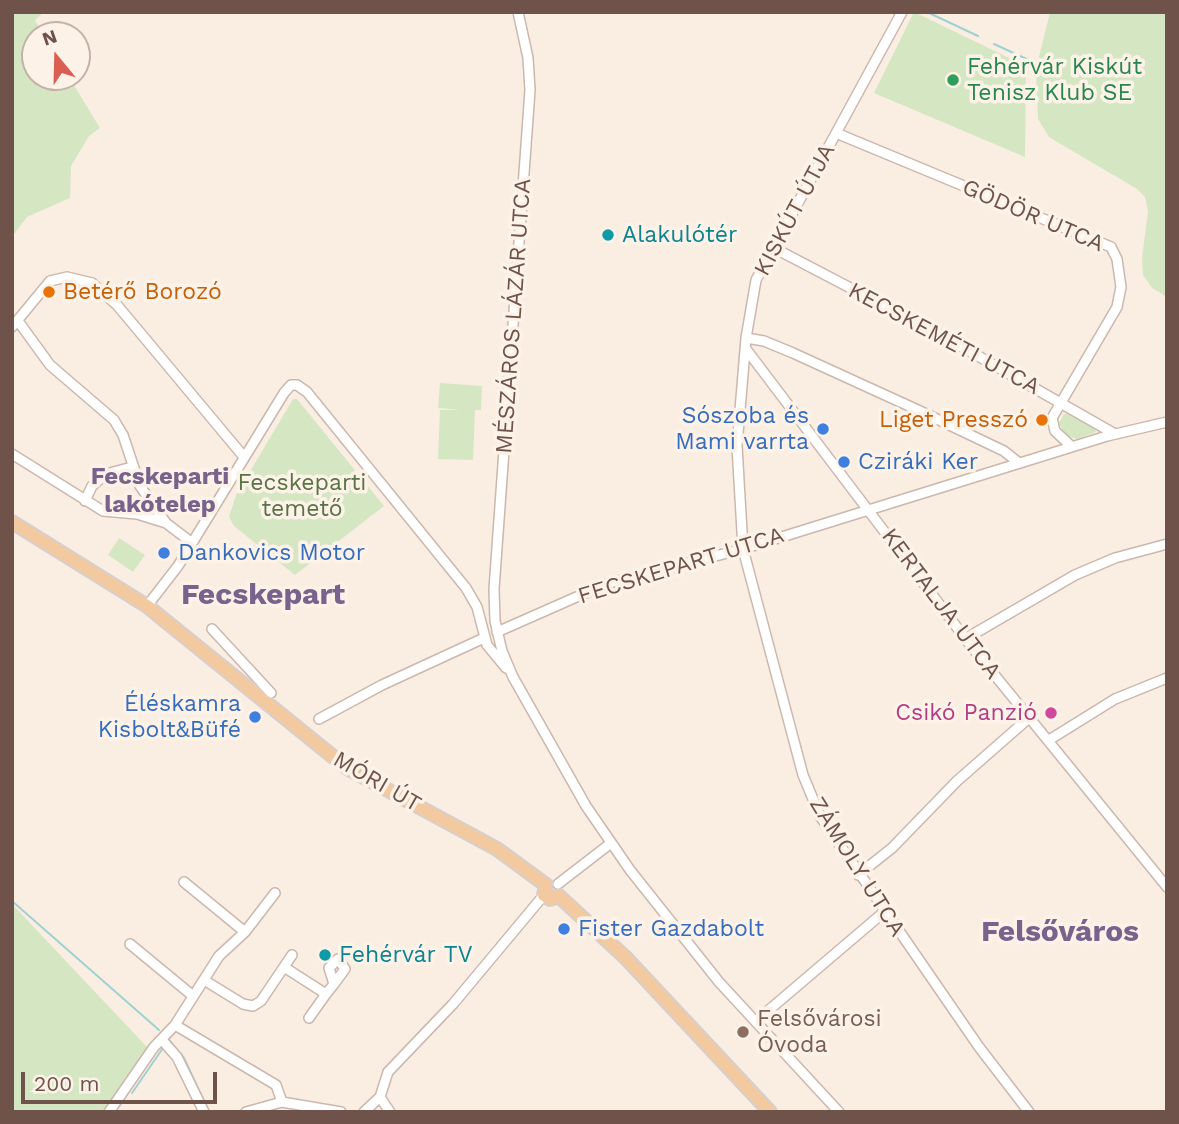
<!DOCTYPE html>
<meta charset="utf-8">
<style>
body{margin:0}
#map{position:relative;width:1179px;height:1124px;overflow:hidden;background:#faeee3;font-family:"Work Sans",sans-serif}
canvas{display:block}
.frame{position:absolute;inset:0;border:14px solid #6f534b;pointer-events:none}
.north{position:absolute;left:21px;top:21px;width:70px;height:70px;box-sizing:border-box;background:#fdf2e8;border:2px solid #c4b2a9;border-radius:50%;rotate:341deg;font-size:19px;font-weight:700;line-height:28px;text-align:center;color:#6f534b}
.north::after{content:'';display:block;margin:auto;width:24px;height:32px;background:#da5f52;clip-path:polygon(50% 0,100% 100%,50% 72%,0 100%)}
.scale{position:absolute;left:21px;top:1072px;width:196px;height:32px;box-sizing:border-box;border:4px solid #6f534b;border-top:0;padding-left:9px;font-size:21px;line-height:24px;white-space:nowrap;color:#6f534b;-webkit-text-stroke:5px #fdf2e8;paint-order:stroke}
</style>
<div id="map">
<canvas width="1179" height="1124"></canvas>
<div class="frame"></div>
<div class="north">N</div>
<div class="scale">200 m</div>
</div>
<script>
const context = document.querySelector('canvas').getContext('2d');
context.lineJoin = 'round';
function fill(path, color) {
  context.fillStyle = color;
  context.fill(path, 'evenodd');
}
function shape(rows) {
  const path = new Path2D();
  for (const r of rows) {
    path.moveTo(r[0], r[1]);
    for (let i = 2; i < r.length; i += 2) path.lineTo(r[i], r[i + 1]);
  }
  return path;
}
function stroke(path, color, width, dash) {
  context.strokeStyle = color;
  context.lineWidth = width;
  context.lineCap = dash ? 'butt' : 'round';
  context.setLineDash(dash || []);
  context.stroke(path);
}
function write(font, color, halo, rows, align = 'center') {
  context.font = font + ' "Work Sans",sans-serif';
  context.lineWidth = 7;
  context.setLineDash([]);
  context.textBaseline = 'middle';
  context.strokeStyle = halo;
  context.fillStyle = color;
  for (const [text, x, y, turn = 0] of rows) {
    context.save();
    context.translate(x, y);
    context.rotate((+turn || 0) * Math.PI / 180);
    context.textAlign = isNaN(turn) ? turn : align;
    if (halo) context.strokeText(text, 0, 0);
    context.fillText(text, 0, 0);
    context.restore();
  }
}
fill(shape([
 [12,12,44,12,35,20,43,35,35,35,35,77,69,77,100,128,89,136,71,166,70,198,27,217,12,237],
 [914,12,1026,66,1025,157,874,93],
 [1050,12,1167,12,1167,297,1152,288,1143,275,1142,258,1148,211,1145,197,1137,189,1049,137,1038,119,1036,76,1044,67,1039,57],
 [440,383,482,386,481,410,475,410,473,460,438,459,440,410,460,410,438,408],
 [293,399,297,399,384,506,295,575,234,526,229,517,236,495],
 [1068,413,1095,429,1096,432,1077,439,1066,435,1059,423,1064,414],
 [119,538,145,555,133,572,108,555],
 [12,904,148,1048,103,1112,12,1112]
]), '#d5e6c3');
stroke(shape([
 [927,12,978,36],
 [994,44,1044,67],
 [12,901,159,1030],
 [169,1040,184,1058,209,1112],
 [132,1093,163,1048]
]), '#a0d1d2', 2);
const minor = shape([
 [518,12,528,58,530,90,494,589,495,621,502,651,513,677,586,806,630,870,719,982,839,1112],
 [902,12,756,280,746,338,737,446,743,549,803,775,820,816,979,1047,1029,1112],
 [836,133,1111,247,1117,259,1121,287,1117,307,1052,418,1055,431,1071,446],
 [772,247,950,340,1115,434],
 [18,321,50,365,114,420,123,435,140,486,166,523],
 [12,327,50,281,67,277,92,283,117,305,244,457],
 [746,338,764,341,793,353,920,411,1004,451,1019,463],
 [746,349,971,646,1167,887],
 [12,454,103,511,137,514,166,523,191,542],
 [85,501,92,486,106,474,132,467],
 [147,606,178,566,284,393,291,385,297,385,307,392,466,588,477,607,487,645,506,668],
 [212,629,271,693],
 [497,632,606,584,743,549,1107,436,1167,422],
 [965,639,1075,575,1115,558,1167,544],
 [319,719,382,685,484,638],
 [1049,740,1115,699,1167,678],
 [858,875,892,848,957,781,1030,717],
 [184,882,245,932],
 [558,884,611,843],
 [130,944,193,996],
 [284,967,326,994],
 [204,980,243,1004,253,1006,261,1001,292,955],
 [309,1018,326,994,334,984,345,969,338,959,329,968,334,984],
 [756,1021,884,912],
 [175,1025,276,1085,282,1102],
 [162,1040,177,1057,204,1112],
 [109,1112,154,1047,175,1025,219,956,245,932,275,893],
 [246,1112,282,1102,341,1112],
 [364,1112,380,1097],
 [390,1112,380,1097,388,1072,453,1004,544,895]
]);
const major = shape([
 [12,522,147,606,347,768,497,849,546,885],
 [546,885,544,895,550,899,559,896],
 [559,896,625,957,770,1112]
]);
stroke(minor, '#ccb7ad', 12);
stroke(major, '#d7cfcd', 16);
stroke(minor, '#fff', 9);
stroke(major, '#f3caa0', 12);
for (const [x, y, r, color] of [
 [953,80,7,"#2e9e5b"],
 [608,235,7,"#0f9aa8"],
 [49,292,7,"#e8710a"],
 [1042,420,7,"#e8710a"],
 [823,429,7,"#3f7fe0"],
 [844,462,7,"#3f7fe0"],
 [164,553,7,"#3f7fe0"],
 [1051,713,7,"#d1479c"],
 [255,717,7,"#3f7fe0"],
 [564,929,7,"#3f7fe0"],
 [325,955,7,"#0f9aa8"],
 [743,1032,7,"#8d6e63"]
]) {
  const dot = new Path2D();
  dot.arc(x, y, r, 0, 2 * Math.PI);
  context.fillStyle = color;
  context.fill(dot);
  stroke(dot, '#fdf2e8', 2.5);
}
write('23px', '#27864d', '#fdf2e8', [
 ["Fehérvár Kiskút",967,67],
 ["Tenisz Klub SE",967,93]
], 'left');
write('23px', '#6f534b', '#fdf2e8', [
 ["KISKÚT ÚTJA",795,210,-62],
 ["GÖDÖR UTCA",1033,216,23],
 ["MÉSZÁROS LÁZÁR UTCA",514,316,-86],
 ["KECSKEMÉTI UTCA",944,339,28],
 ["FECSKEPART UTCA",681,566,-17],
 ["KERTALJA UTCA",941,604,53],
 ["MÓRI ÚT",377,782,30],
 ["ZÁMOLY UTCA",857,867,58]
]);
write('23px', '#0d838f', '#fdf2e8', [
 ["Alakulótér",622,235],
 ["Fehérvár TV",339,955]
], 'left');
write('23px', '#c56008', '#fdf2e8', [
 ["Betérő Borozó",63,292],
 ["Liget Presszó",1028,420,"right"]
], 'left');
write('23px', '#366cbe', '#fdf2e8', [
 ["Sószoba és",809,416,"right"],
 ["Mami varrta",809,442,"right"],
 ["Cziráki Ker",858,462],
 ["Dankovics Motor",178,553],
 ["Éléskamra",241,704,"right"],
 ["Kisbolt&Büfé",241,730,"right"],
 ["Fister Gazdabolt",578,929]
], 'left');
write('23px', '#597444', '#fdf2e8', [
 ["Fecskeparti",302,483],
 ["temető",302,509]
]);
write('23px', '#b23c85', '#fdf2e8', [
 ["Csikó Panzió",1037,713]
], 'right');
write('23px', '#785e54', '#fdf2e8', [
 ["Felsővárosi",757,1019],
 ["Óvoda",757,1045]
], 'left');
write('bold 24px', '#79638c', '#fdf2e8', [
 ["Fecskeparti",160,477],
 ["lakótelep",160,505]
]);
write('bold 30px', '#79638c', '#fdf2e8', [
 ["Fecskepart",263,595],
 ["Felsőváros",1060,932]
]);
</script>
